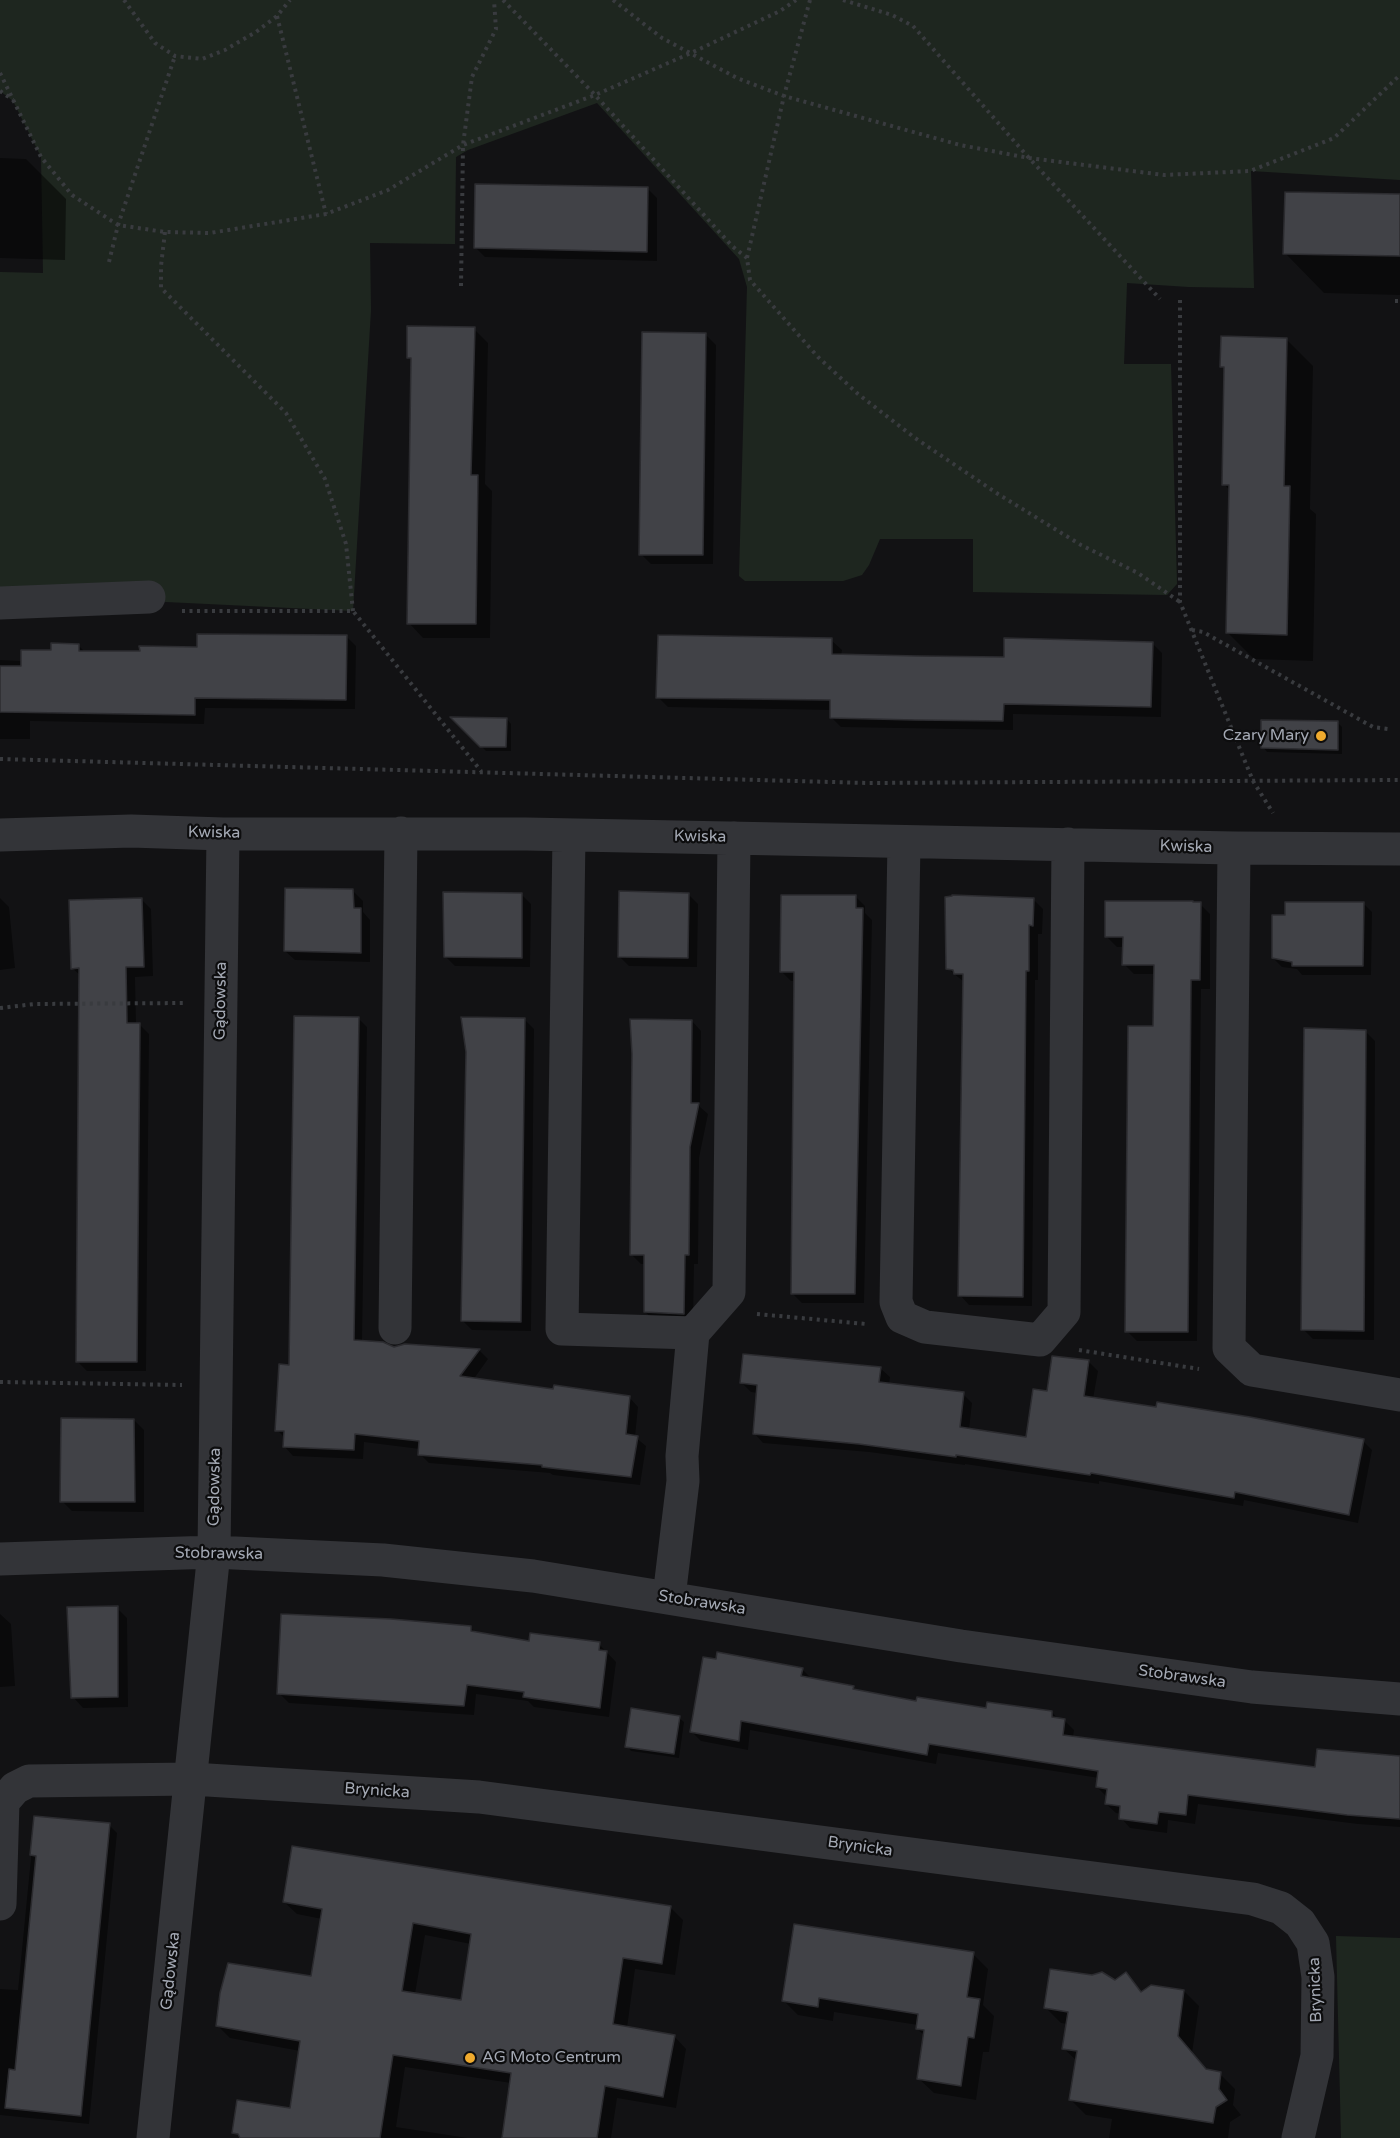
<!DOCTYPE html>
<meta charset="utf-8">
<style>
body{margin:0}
canvas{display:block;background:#121214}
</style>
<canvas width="1400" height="2138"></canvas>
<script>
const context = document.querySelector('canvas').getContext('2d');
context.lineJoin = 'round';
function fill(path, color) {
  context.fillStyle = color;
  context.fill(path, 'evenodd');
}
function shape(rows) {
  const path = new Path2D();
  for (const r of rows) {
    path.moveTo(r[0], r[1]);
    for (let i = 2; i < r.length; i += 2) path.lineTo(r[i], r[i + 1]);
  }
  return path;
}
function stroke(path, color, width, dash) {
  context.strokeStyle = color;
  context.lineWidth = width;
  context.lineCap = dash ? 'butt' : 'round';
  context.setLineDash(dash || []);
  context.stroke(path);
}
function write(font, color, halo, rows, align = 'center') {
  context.font = font + ' "Varela Round",sans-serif';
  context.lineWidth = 4.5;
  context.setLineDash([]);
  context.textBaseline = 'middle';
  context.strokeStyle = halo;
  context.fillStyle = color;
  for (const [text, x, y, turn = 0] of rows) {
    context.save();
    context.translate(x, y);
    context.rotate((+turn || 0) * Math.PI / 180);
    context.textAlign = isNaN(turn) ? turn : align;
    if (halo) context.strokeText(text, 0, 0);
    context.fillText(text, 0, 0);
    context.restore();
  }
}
fill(shape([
 [0,0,1400,0,1400,180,1251,171,1254,288,1189,287,1127,283,1124,364,1171,364,1177,584,1167,595,973,592,973,539,880,539,869,565,862,575,843,581,745,581,739,576,747,287,739,259,597,103,468,150,456,157,455,244,370,243,371,310,353,611,0,594,0,272,43,273,41,157,13,101,0,91],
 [1336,1936,1400,1938,1400,2138,1341,2138]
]), '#1e261f');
fill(shape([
 [0,158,26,159,66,199,65,260,0,258],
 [647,188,657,198,657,261,485,257,475,247],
 [1400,196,1400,295,1324,293,1285,253],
 [474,329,488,343,485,484,492,491,490,638,423,638,409,623,413,362,408,357],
 [706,335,716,345,713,564,651,564,641,554],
 [1286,339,1313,366,1310,509,1316,514,1313,661,1254,659,1228,633,1231,492,1224,484,1225,370,1221,366],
 [346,636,356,646,355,709,205,708,204,724,30,721,30,739,0,739,0,660,22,661,78,645,85,652,141,653],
 [831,640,842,650,841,656,1006,659,1152,643,1162,653,1161,717,1013,714,1013,730,841,727,831,717,831,710,668,707,658,697],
 [454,718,507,719,511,724,511,751,486,751],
 [1338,723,1342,727,1342,754,1267,752,1263,747],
 [353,891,363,901,363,912,370,920,370,962,295,960,285,951],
 [521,894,531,904,530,967,455,966,445,956],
 [688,894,698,904,697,967,629,966,620,957],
 [856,897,865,906,865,913,872,920,864,1303,802,1303,792,1293,796,981,791,981,781,971],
 [0,898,9,907,15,968,0,970],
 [141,899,151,909,153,976,135,977,136,1024,139,1024,149,1034,146,1371,87,1371,77,1361,81,976,72,968],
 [1033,899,1043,909,1042,934,1038,934,1038,980,1035,980,1032,1306,969,1305,960,1295,964,982,947,968],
 [1363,903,1372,912,1371,975,1302,975,1297,969,1282,967,1273,958,1286,917],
 [1200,904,1210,914,1210,989,1201,989,1197,1341,1137,1341,1127,1331,1154,1028,1155,974,1134,974,1124,964,1124,947,1117,947,1107,937],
 [358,1018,367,1027,362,1342,394,1348,479,1350,488,1359,473,1380,554,1390,629,1397,638,1407,635,1437,646,1446,640,1485,553,1475,550,1473,429,1463,420,1454,420,1449,364,1442,363,1459,293,1456,284,1446,285,1438,277,1430],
 [524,1019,534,1029,531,1331,472,1330,462,1320],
 [692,1021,701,1031,700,1107,708,1114,699,1158,698,1264,694,1264,693,1323,655,1321,645,1312,646,1264,641,1264,632,1255],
 [1365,1031,1375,1041,1374,1340,1313,1339,1303,1329],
 [1089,1362,1098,1371,1093,1399,1363,1441,1372,1450,1358,1523,1244,1500,1243,1506,1099,1481,1099,1484,965,1464,965,1465,869,1452,763,1443,754,1433,758,1393,751,1392,742,1383,880,1368,890,1377,889,1385,963,1394,972,1403,969,1430,1027,1438,1048,1393],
 [134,1420,144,1430,144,1512,72,1511,62,1501],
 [117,1608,127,1618,128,1707,83,1708,73,1697],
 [0,1614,11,1624,15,1686,0,1687],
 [471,1628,476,1633,530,1643,599,1644,616,1662,609,1717,534,1707,528,1701,476,1694,474,1715,289,1703,279,1693],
 [802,1669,812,1679,853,1687,857,1692,917,1702,988,1710,1052,1712,1059,1720,1064,1720,1074,1730,1073,1737,1317,1769,1400,1759,1400,1827,1358,1824,1198,1804,1195,1824,1168,1820,1167,1833,1130,1828,1121,1818,1121,1814,1116,1813,1106,1804,1107,1797,1097,1787,1099,1778,938,1753,936,1764,750,1730,748,1750,701,1741,691,1731],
 [679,1718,684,1722,679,1758,631,1751,627,1746],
 [35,1817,109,1825,117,1833,89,2124,0,2115,0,1989,18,1990],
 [284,1902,671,1908,683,1920,675,1975,635,1969,627,2028,674,2036,686,2049,676,2108,617,2098,611,2138,503,2138,511,2083,405,2067,396,2127,468,2138,239,2138,235,2128,291,2110,300,2051,230,2038,217,2025,312,1977,322,1919,297,1914],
 [425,1935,471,1944,462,2001,415,1994],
 [973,1954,988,1969,983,2005,994,2016,989,2052,983,2052,976,2100,934,2093,918,2078,925,2036,917,2029,918,2025,834,2012,833,2021,798,2015,783,2000],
 [1126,1974,1143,1993,1184,1991,1199,2006,1192,2053,1208,2071,1220,2074,1235,2089,1233,2105,1241,2115,1230,2122,1228,2138,1109,2138,1112,2119,1086,2115,1071,2100,1077,2061,1063,2048,1067,2024,1061,2023,1046,2008,1115,1982]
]), '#0007');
const building = shape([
 [475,184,648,187,647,252,474,248,475,184],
 [1285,192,1400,194,1400,256,1283,254,1285,192],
 [407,326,475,327,471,475,478,475,476,624,407,624,411,358,407,358,407,326],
 [642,332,706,333,703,555,639,555,642,332],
 [1221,336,1287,338,1284,486,1290,486,1287,635,1226,633,1229,485,1222,485,1224,367,1220,367,1221,336],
 [197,634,347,635,346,700,195,698,195,715,0,712,0,666,21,666,21,650,51,650,51,643,79,644,79,651,140,651,139,646,197,647,197,634],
 [658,635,832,638,832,654,917,656,1004,657,1004,638,1153,642,1151,707,1004,704,1003,721,915,720,830,718,830,700,656,698,658,635],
 [450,717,507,718,506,747,480,747,450,717],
 [1261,720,1338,721,1338,750,1261,748,1261,720],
 [285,888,353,889,354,908,361,908,361,953,284,951,285,888],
 [619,891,689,893,688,958,618,957,619,891],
 [443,892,522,893,522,958,444,957,443,892],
 [781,895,856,895,856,908,863,908,855,1294,791,1294,794,972,780,972,781,895],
 [952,895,1034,898,1033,926,1029,925,1029,971,1026,971,1023,1297,958,1296,963,974,954,974,953,970,946,969,945,897,952,896,952,895],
 [142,898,144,967,126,967,127,1023,140,1023,137,1362,76,1362,79,968,71,969,69,900,142,898],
 [1105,901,1193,901,1193,902,1201,902,1200,980,1191,980,1188,1332,1125,1332,1128,1026,1153,1026,1154,965,1122,965,1123,937,1105,937,1105,901],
 [1285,902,1364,902,1363,966,1292,966,1292,962,1272,958,1272,915,1285,915,1285,902],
 [294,1016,359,1017,354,1340,383,1342,394,1347,405,1344,480,1349,460,1376,553,1389,554,1385,630,1396,626,1434,638,1436,631,1477,542,1467,542,1465,418,1455,419,1441,355,1434,354,1450,283,1447,284,1431,275,1431,279,1364,289,1365,294,1016],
 [461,1017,525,1018,521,1322,461,1321,466,1052,461,1017],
 [630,1019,692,1020,691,1103,699,1103,690,1147,689,1255,685,1255,684,1314,644,1312,644,1255,630,1255,632,1054,630,1019],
 [1304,1028,1366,1030,1364,1331,1301,1330,1304,1028],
 [743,1354,881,1367,879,1382,964,1392,960,1427,1026,1437,1033,1389,1047,1391,1052,1356,1089,1360,1084,1396,1156,1407,1157,1402,1250,1417,1364,1439,1349,1515,1235,1492,1234,1498,1091,1473,1090,1475,956,1455,956,1457,859,1444,753,1434,757,1385,740,1383,743,1354],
 [61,1418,134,1419,135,1502,60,1502,61,1418],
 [118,1606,118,1697,71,1698,67,1607,118,1606],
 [281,1614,391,1619,471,1626,471,1631,529,1641,530,1633,600,1642,599,1650,607,1651,600,1708,523,1697,524,1692,467,1685,464,1706,277,1694,281,1614],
 [717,1652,803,1668,801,1676,854,1686,853,1689,916,1701,917,1697,986,1708,987,1702,1052,1711,1052,1717,1065,1719,1063,1735,1315,1767,1317,1749,1400,1756,1400,1819,1347,1815,1188,1795,1186,1815,1159,1812,1157,1824,1119,1819,1120,1806,1105,1804,1107,1789,1096,1787,1098,1771,929,1744,927,1755,741,1721,739,1741,690,1732,703,1657,716,1659,717,1652],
 [631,1708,680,1716,674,1754,625,1747,631,1708],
 [34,1816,110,1823,81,2116,5,2108,9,2069,15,2070,36,1856,30,1855,34,1816],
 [292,1846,671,1906,662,1964,623,1958,613,2024,675,2035,663,2097,605,2086,597,2138,502,2138,511,2073,393,2055,380,2138,240,2138,238,2134,232,2133,237,2100,290,2108,300,2041,216,2026,220,1993,228,1963,311,1976,322,1909,283,1902,292,1846],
 [413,1923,471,1934,461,2000,402,1991,413,1923],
 [794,1924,974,1952,967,1997,980,1999,974,2038,968,2037,961,2086,917,2079,924,2030,916,2029,918,2014,819,1998,818,2007,782,2001,794,1924],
 [1050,1969,1092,1975,1102,1972,1115,1980,1126,1972,1141,1992,1151,1985,1184,1990,1178,2036,1206,2069,1221,2072,1219,2089,1227,2100,1216,2107,1213,2123,1069,2100,1077,2051,1062,2049,1068,2012,1044,2008,1050,1969]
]);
fill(building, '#414247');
stroke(building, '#2c2c30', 1.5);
stroke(shape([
 [124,0,155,43,175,56,202,59,225,50,256,32,277,16,290,0],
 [503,0,595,95,732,246,747,258],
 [613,0,662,38,737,78,784,96,960,145,1029,158,1164,175,1250,171,1334,138,1400,75],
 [810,0,784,96,747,258,750,280,818,357,858,394,915,438,998,494,1081,545,1138,573,1180,602],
 [843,0,892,15,913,26,1029,158,1160,299],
 [277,16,326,214],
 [0,73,41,157,72,195,118,225,165,232,210,233,326,214,388,190,463,145,595,95,691,53,780,11,796,0],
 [0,91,13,100],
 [165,232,161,266,161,288,286,413,325,479,346,544,353,611],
 [109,262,118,225,175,56],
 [461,286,463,145,472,77,496,29,494,0],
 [1180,300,1180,602,1253,781,1273,813],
 [1395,301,1400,301],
 [182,611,353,611,481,771],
 [1192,630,1203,632,1373,727,1388,729],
 [0,759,867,783,1400,780],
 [0,1008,35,1004,185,1003],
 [757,1314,866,1324],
 [1079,1350,1199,1369],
 [0,1382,182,1385]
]), '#393b3f', 4, [3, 4.5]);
stroke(shape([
 [0,603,149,597],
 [0,835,131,831,223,834,526,834,1234,848,1400,849],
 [569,835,562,1329,693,1333,729,1292,734,838],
 [904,842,896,1302,902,1317,925,1327,1040,1340,1064,1312,1068,844],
 [1234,848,1229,1348,1252,1370,1400,1395],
 [395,1328,401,833],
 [0,1559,214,1552,383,1560,533,1576,961,1646,1252,1687,1400,1699],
 [669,1597,683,1481,682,1456,693,1333],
 [0,1904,3,1802,15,1788,29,1781,192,1779,479,1797,1253,1899,1281,1908,1300,1923,1313,1943,1318,1977,1317,2056,1298,2138],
 [153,2138,214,1552,223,834]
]), '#333438', 33);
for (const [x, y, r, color] of [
 [1321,736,6,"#efaa2e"],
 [470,2058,6,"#efaa2e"]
]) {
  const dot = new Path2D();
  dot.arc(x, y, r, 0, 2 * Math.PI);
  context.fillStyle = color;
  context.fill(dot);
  stroke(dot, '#0d0d0e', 2);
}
write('16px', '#a4a9b4', '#0d0d0e', [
 ["Czary Mary",1309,736],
 ["AG Moto Centrum",482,2058,"left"]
], 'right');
write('16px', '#a4a9b4', '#0d0d0e', [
 ["Kwiska",214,833,1],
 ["Kwiska",700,837,1],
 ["Kwiska",1186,847,2],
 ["Gądowska",221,1001,-89],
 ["Gądowska",215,1487,-89],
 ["Stobrawska",219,1554,1],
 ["Stobrawska",702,1603,9],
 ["Stobrawska",1182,1677,8],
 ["Brynicka",377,1791,4],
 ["Brynicka",860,1847,8],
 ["Gądowska",171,1971,-84],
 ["Brynicka",1316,1990,-92]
]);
</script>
